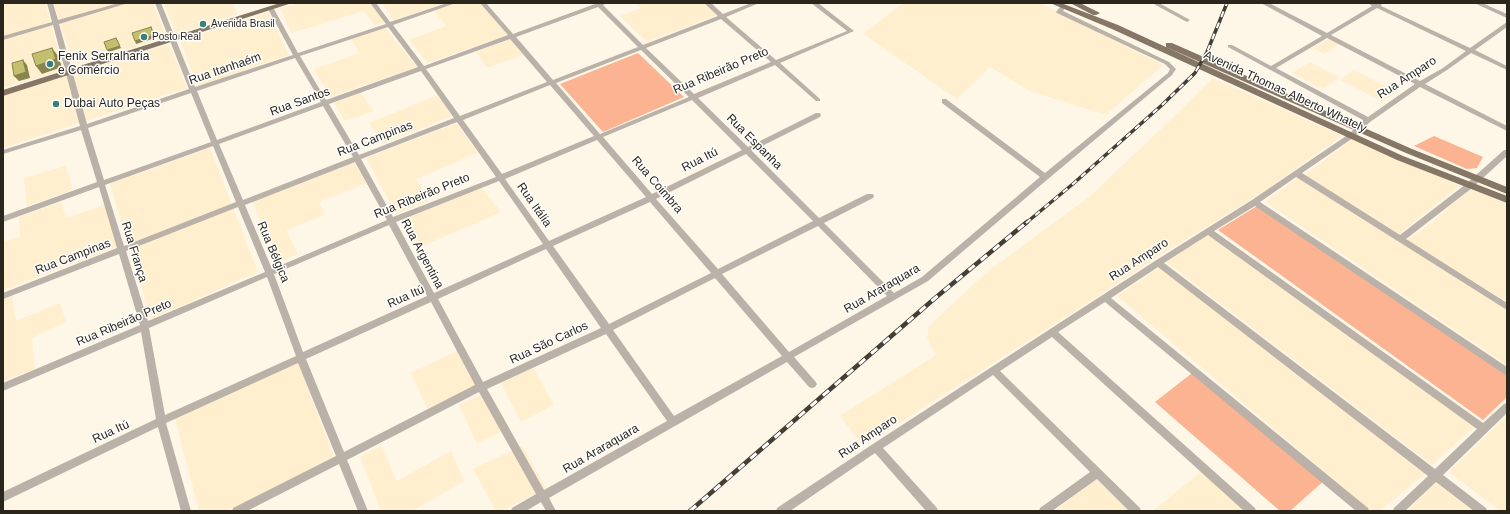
<!DOCTYPE html>
<meta charset="utf-8">
<style>
body{margin:0}
#map{position:relative;width:1510px;height:514px;overflow:hidden;background:#fef7e7;font-family:Arial,sans-serif}
canvas{display:block}
.frame{position:absolute;inset:0;border:4px solid #2a261c;pointer-events:none}
</style>
<div id="map">
<canvas width="1510" height="514"></canvas>
<div class="frame"></div>
</div>
<script>
const context = document.querySelector('canvas').getContext('2d');
context.lineJoin = 'round';
function fill(path, color) {
  context.fillStyle = color;
  context.fill(path, 'evenodd');
}
function shape(rows) {
  const path = new Path2D();
  for (const r of rows) {
    path.moveTo(r[0], r[1]);
    for (let i = 2; i < r.length; i += 2) path.lineTo(r[i], r[i + 1]);
  }
  return path;
}
function stroke(path, color, width, dash) {
  context.strokeStyle = color;
  context.lineWidth = width;
  context.lineCap = dash ? 'butt' : 'round';
  context.setLineDash(dash || []);
  context.stroke(path);
}
function write(font, color, halo, rows, align = 'center') {
  context.font = font + ' Arial,sans-serif';
  context.lineWidth = 3;
  context.setLineDash([]);
  context.textBaseline = 'middle';
  context.strokeStyle = halo;
  context.fillStyle = color;
  for (const [text, x, y, turn = 0] of rows) {
    context.save();
    context.translate(x, y);
    context.rotate((+turn || 0) * Math.PI / 180);
    context.textAlign = isNaN(turn) ? turn : align;
    if (halo) context.strokeText(text, 0, 0);
    context.fillText(text, 0, 0);
    context.restore();
  }
}
fill(shape([
 [3,3,45,3,64,70,3,88],
 [54,3,153,3,167,37,73,66],
 [164,3,232,3,238,14,176,34],
 [299,3,369,3,386,22,374,25,364,11,291,33,280,8],
 [382,3,445,3,393,20],
 [458,3,481,3,507,35,428,63,409,40,446,26,434,11],
 [636,3,703,3,717,15,647,42,620,16,641,8],
 [903,3,1040,3,1163,65,1106,115,1030,91,990,67,957,99,863,34],
 [268,12,289,55,198,86,180,41],
 [385,28,417,67,330,97,314,69,359,53,351,39],
 [510,39,523,55,487,68,476,52],
 [1327,40,1332,40,1340,44,1324,54,1313,48],
 [169,44,187,88,3,148,3,95],
 [1310,62,1340,78,1322,89,1292,73],
 [1354,70,1397,92,1383,102,1340,80],
 [1213,78,1342,136,1262,193,1162,254,1080,308,863,446,840,416,936,355,927,338,929,326,988,271,1088,198,1182,109],
 [361,93,374,111,345,121,334,103],
 [438,95,452,116,383,144,369,123],
 [457,123,477,153,416,179,429,201,396,214,366,158],
 [1353,139,1435,174,1459,186,1399,234,1304,175],
 [210,148,258,272,151,319,110,184],
 [354,161,366,183,319,202,325,215,286,230,298,254,278,263,252,201],
 [66,166,73,190,27,206,24,178],
 [1298,178,1507,310,1507,365,1265,202],
 [481,187,501,212,416,249,404,219],
 [1470,189,1507,203,1507,302,1407,240,1430,224],
 [61,202,66,218,107,204,120,246,3,290,3,242,20,236,19,217],
 [1210,234,1475,426,1432,465,1166,262],
 [1160,267,1426,473,1380,511,1371,511,1117,296],
 [12,295,16,321,60,303,66,322,32,338,35,369,3,381,3,299],
 [463,348,483,382,428,410,411,373],
 [297,360,334,457,227,511,199,511,175,419],
 [533,368,554,405,521,422,501,383],
 [489,391,509,427,477,444,459,405],
 [1507,415,1507,511,1500,511,1449,472],
 [381,446,397,481,451,451,464,481,413,511,381,511,360,456],
 [522,446,546,488,502,511,496,511,473,469],
 [1202,471,1246,511,1153,511],
 [1097,479,1129,511,1054,511],
 [1437,481,1476,511,1407,511]
]), '#ffefce');
fill(shape([
 [638,53,684,97,603,132,560,84],
 [1434,136,1483,157,1477,168,1467,169,1414,146],
 [1257,206,1507,375,1507,397,1483,420,1218,230],
 [1196,370,1326,479,1290,511,1280,511,1155,402]
]), '#fbb391');
fill(shape([
 [47,3,53,3,58,20,119,3,128,3,59,24,87,124,189,89,155,3,161,3,195,87,293,55,268,9,271,7,274,9,298,53,386,24,370,3,376,3,390,22,447,3,456,3,393,25,424,66,508,35,480,3,486,3,513,34,595,4,594,3,607,3,603,5,643,45,718,16,704,3,711,3,723,14,751,3,759,3,726,17,776,60,847,31,811,3,818,3,854,31,780,63,820,99,820,101,816,101,775,65,698,98,748,147,816,113,820,113,821,115,820,117,752,151,819,218,867,194,873,194,874,196,873,198,824,223,894,293,922,277,1040,177,942,103,942,99,946,99,1045,173,1168,73,1170,69,1165,64,1057,13,1056,12,1061,6,1065,6,1066,7,1063,11,1169,62,1176,69,1172,75,1048,179,928,281,794,357,815,381,817,384,815,387,812,388,809,387,787,362,549,498,556,511,546,511,541,502,526,511,511,511,512,508,536,494,479,392,347,460,368,511,358,511,339,464,247,511,232,511,233,508,336,456,298,363,166,423,191,511,181,511,158,427,3,502,3,492,156,419,141,332,3,391,3,383,140,325,119,254,3,299,3,293,117,248,99,187,3,222,3,216,97,182,81,130,3,154,3,150,80,126,53,25,3,40,3,36,52,22,47,3],
 [598,7,638,47,553,80,516,37,598,7],
 [721,19,771,62,694,94,646,48,721,19],
 [388,27,418,67,326,100,300,56,388,27],
 [510,39,547,82,460,116,426,69,510,39],
 [641,50,689,97,600,134,556,83,641,50],
 [295,58,321,102,217,140,197,91,295,58],
 [421,71,454,118,359,155,329,104,421,71],
 [550,85,594,136,502,174,463,120,550,85],
 [191,93,211,142,104,180,88,128,191,93],
 [692,100,742,150,652,194,603,137,692,100],
 [323,106,353,157,243,200,219,144,323,106],
 [457,122,496,177,393,217,361,159,457,122],
 [597,140,646,197,549,241,505,179,597,140],
 [213,146,236,202,124,246,105,185,213,146],
 [746,154,813,221,718,269,656,199,746,154],
 [355,162,387,220,272,269,245,205,355,162],
 [499,181,543,244,434,293,396,222,499,181],
 [650,202,711,273,609,324,553,246,650,202],
 [238,207,265,272,148,321,126,251,238,207],
 [389,225,427,296,303,352,274,274,389,225],
 [818,226,887,296,789,352,722,274,818,226],
 [546,249,601,328,483,382,438,299,546,249],
 [267,277,296,356,165,415,149,328,267,277],
 [715,278,782,356,674,416,613,330,715,278],
 [431,302,475,385,344,452,306,359,431,302],
 [606,334,667,421,544,490,487,389,606,334],
 [1152,3,1159,3,1190,20,1187,22,1185,21,1152,3],
 [1261,3,1269,3,1327,33,1372,6,1368,3,1382,3,1381,6,1470,48,1507,22,1507,27,1475,50,1507,66,1507,70,1471,53,1447,70,1425,84,1507,126,1507,131,1420,87,1370,122,1353,138,1302,173,1400,235,1466,184,1504,150,1507,150,1507,156,1472,188,1406,239,1507,303,1507,310,1296,177,1260,202,1507,367,1507,376,1255,206,1214,231,1483,423,1504,404,1507,403,1507,413,1443,475,1486,508,1487,511,1474,511,1436,482,1405,511,1393,511,1394,508,1428,476,1158,267,1111,298,1368,508,1369,511,1356,511,1105,302,1058,332,1255,508,1256,511,1244,511,1052,337,1000,371,1140,508,1141,511,1129,511,1097,479,1052,511,1039,511,1040,508,1090,472,993,375,883,448,937,508,938,511,926,511,875,453,790,511,776,511,777,508,873,444,1155,261,1252,200,1349,134,1363,120,1228,47,1228,45,1232,45,1271,66,1322,36,1261,3],
 [1377,8,1466,51,1443,68,1420,81,1331,35,1377,8],
 [1327,38,1415,84,1368,117,1276,68,1327,38],
 [1208,235,1477,429,1435,469,1164,263,1208,235],
 [1474,3,1482,3,1507,14,1507,18,1474,3]
]), '#bab1a8');
fill(shape([
 [280,3,292,3,3,96,3,90,280,3],
 [1050,3,1061,3,1118,25,1403,156,1507,196,1507,203,1397,160,1112,29,1050,3],
 [1070,3,1080,3,1100,13,1096,15,1093,15,1070,3],
 [1166,43,1172,43,1412,149,1507,187,1507,194,1406,153,1166,47,1166,43]
]), '#867666');
const railFar1 = shape([
 [1026,223,1074,183,1162,105,1195,73,1207,52,1227,3]
]);
const rail = shape([
 [690,511,934,299,1027,222]
]);
stroke(railFar1, '#433f34', 3.5);
stroke(rail, '#433f34', 4.5);
stroke(railFar1, '#fff', 2, [6]);
stroke(rail, '#fff', 3, [8]);
fill(shape([
 [151,27,155,38,136,44,135,41],
 [116,38,121,48,109,52,107,50],
 [52,48,58,56,62,67,42,74,36,66],
 [23,60,27,65,30,78,19,81,14,76]
]), '#88864e');
const building = shape([
 [151,27,154,35,135,41,132,33,151,27],
 [116,38,120,46,107,50,104,42,116,38],
 [52,48,56,59,36,66,32,54,52,48],
 [23,60,26,72,14,76,12,63,23,60]
]);
fill(building, '#c3bf6f');
stroke(building, '#88864e', 1);
for (const [x, y, r, color] of [
 [203,24,4,"#398077"],
 [144,37,4,"#398077"],
 [50,64,4,"#398077"],
 [56,104,4,"#398077"]
]) {
  const dot = new Path2D();
  dot.arc(x, y, r, 0, 2 * Math.PI);
  context.fillStyle = color;
  context.fill(dot);
  stroke(dot, '#fff', 1.5);
}
write('10px', '#2a261c', '#fff', [
 ["Avenida Brasil",211,24],
 ["Posto Real",152,37]
], 'left');
write('12px', '#2a261c', '#fff', [
 ["Fenix Serralharia",58,57],
 ["e Comércio",58,71],
 ["Dubai Auto Peças",64,104]
], 'left');
write('12px', '#2a261c', '#fff', [
 ["Rua Itanhaém",225,69,-19],
 ["Rua Ribeirão Preto",721,71,-23],
 ["Rua Amparo",1407,78,-33],
 ["Avenida Thomas Alberto Whately",1285,92,25],
 ["Rua Santos",300,102,-20],
 ["Rua Campinas",375,139,-21],
 ["Rua Espanha",754,142,45],
 ["Rua Itú",700,160,-27],
 ["Rua Coimbra",657,185,49],
 ["Rua Ribeirão Preto",422,196,-22],
 ["Rua Itália",534,205,55],
 ["Rua França",134,252,73],
 ["Rua Bélgica",273,252,67],
 ["Rua Argentina",422,254,62],
 ["Rua Campinas",73,257,-21],
 ["Rua Amparo",1139,260,-33],
 ["Rua Araraquara",882,289,-30],
 ["Rua Itú",406,297,-24],
 ["Rua Ribeirão Preto",124,323,-23],
 ["Rua São Carlos",549,343,-25],
 ["Rua Itú",111,432,-25],
 ["Rua Amparo",868,437,-34],
 ["Rua Araraquara",601,449,-30]
]);
</script>
